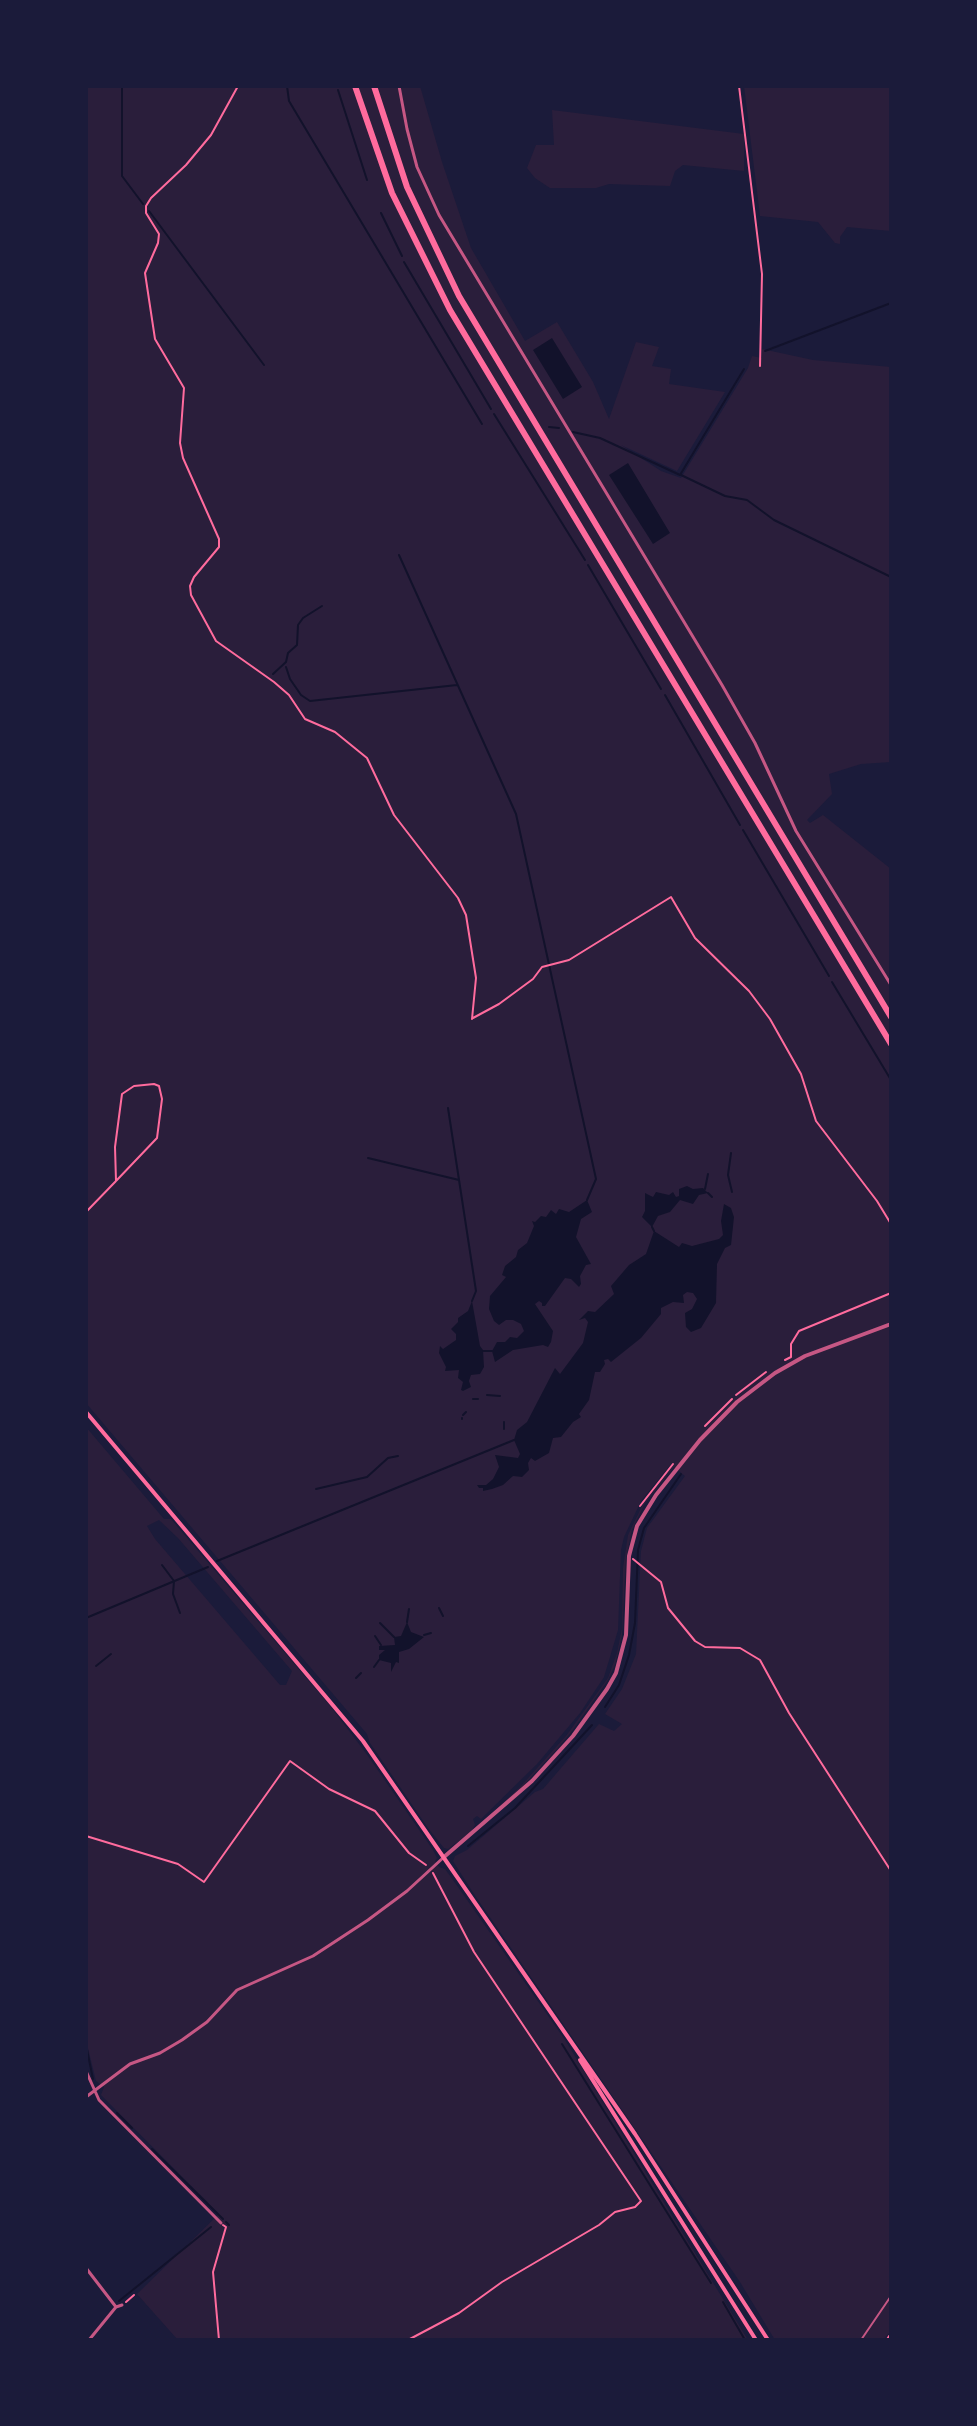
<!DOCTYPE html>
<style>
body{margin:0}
#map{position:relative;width:977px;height:2426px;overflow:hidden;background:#1b1b3a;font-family:"Fira Sans Condensed",sans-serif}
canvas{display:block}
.frame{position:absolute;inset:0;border:88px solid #1b1b3a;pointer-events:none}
</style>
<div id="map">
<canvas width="977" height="2426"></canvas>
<div class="frame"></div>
</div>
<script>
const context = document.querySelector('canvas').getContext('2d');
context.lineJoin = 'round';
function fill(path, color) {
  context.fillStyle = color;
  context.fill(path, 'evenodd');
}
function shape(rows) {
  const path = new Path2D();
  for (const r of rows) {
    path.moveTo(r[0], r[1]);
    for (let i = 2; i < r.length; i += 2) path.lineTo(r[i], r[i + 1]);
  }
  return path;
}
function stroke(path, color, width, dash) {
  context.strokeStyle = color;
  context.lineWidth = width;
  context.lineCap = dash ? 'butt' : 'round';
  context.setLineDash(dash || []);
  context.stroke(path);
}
fill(shape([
 [86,86,420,86,442,162,471,248,525,341,557,322,593,382,609,419,636,342,659,347,652,366,671,369,669,384,725,392,677,471,621,445,661,471,681,478,748,368,752,356,762,358,762,349,813,360,891,367,891,762,861,764,829,774,832,794,807,820,810,823,823,815,891,869,891,2331,883,2340,775,2340,740,2282,474,1894,453,1861,455,1856,467,1850,535,1792,543,1789,599,1724,614,1731,622,1724,605,1714,622,1689,636,1654,641,1551,647,1528,685,1476,674,1467,644,1505,632,1530,626,1559,622,1636,615,1665,608,1680,573,1730,558,1748,523,1786,486,1819,520,1787,566,1736,608,1678,617,1653,622,1628,623,1568,628,1535,643,1504,673,1466,671,1464,641,1501,624,1537,621,1550,618,1630,604,1677,580,1713,537,1764,481,1819,477,1816,473,1819,475,1825,471,1832,448,1849,444,1848,428,1828,370,1743,367,1734,86,1403],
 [744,86,891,86,891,231,847,227,840,237,840,244,835,243,818,222,760,216],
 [552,110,744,134,744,171,683,165,675,171,670,186,609,184,596,188,550,188,535,178,527,168,536,145,554,145],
 [86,1427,164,1519,171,1519,331,1707,368,1756,433,1850,437,1858,435,1861,439,1867,445,1869,458,1887,565,2040,748,2340,178,2340,137,2294,219,2214,101,2095,104,2087,96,2081,86,2040],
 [159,1520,178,1538,292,1671,286,1685,280,1685,155,1539,147,1526]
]), '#2a1e3b');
fill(shape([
 [552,338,582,387,563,399,533,350],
 [628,463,670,533,653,544,609,475],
 [687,1186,693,1189,703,1188,708,1193,699,1195,693,1204,680,1200,670,1212,658,1216,652,1227,642,1217,645,1211,645,1193,653,1197,656,1192,669,1195,673,1192,676,1197,679,1196,679,1189],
 [587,1200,592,1212,581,1219,576,1237,591,1264,586,1265,580,1276,581,1284,579,1287,571,1279,565,1278,545,1306,542,1306,542,1303,539,1301,535,1304,553,1331,551,1342,548,1347,543,1345,513,1350,495,1362,492,1351,497,1342,505,1342,510,1337,517,1338,524,1331,521,1324,513,1320,506,1320,499,1325,494,1321,489,1309,490,1296,506,1277,502,1275,505,1266,516,1257,518,1250,527,1243,534,1226,532,1221,535,1222,541,1216,546,1217,551,1210,556,1214,559,1209,569,1212],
 [724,1204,731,1208,734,1217,731,1245,725,1248,717,1264,716,1303,701,1328,691,1332,686,1327,685,1313,692,1309,697,1299,693,1293,687,1292,683,1295,684,1303,673,1302,661,1308,661,1314,641,1338,611,1362,608,1359,604,1360,605,1364,600,1372,595,1372,589,1400,579,1414,581,1417,573,1422,561,1437,553,1438,549,1453,535,1461,531,1458,528,1463,529,1470,522,1477,513,1476,503,1485,492,1489,483,1491,483,1488,479,1488,477,1485,486,1485,493,1479,499,1467,495,1455,518,1458,520,1454,514,1440,517,1430,527,1422,555,1368,560,1374,583,1343,588,1322,585,1318,579,1320,588,1311,595,1312,614,1294,611,1286,629,1265,646,1254,654,1231,679,1247,682,1243,692,1246,719,1239,723,1235,721,1221],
 [472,1301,480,1346,483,1350,484,1367,480,1374,471,1375,469,1381,471,1387,463,1391,461,1390,463,1382,458,1378,459,1370,445,1371,446,1367,439,1353,440,1346,443,1349,456,1340,456,1334,451,1329,458,1322,458,1318,468,1311],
 [407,1622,411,1632,424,1637,409,1649,399,1652,399,1663,396,1662,391,1672,391,1663,379,1660,379,1655,385,1650,379,1650,379,1646,395,1645,394,1637,401,1636]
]), '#12122b');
stroke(shape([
 [122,86,122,176,143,204],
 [287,86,289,101,482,424],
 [338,90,367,180],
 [149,211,264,365],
 [381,213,402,256],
 [404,262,491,409],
 [765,351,891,303],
 [494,414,585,560],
 [549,427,559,428],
 [573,432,600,438,680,475,744,369],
 [681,475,725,496,747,500,774,520,891,577],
 [399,555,516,814,596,1179,587,1200],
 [588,565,661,689],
 [286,667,290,679,301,695,310,701,457,685],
 [273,674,286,662,288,653,297,645,298,625,303,618,322,606],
 [665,695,740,825],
 [743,830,829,976],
 [832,982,891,1080],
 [448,1108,476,1291,472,1301],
 [731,1153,728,1175,732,1192],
 [368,1158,459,1180],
 [705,1189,708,1174],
 [708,1193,712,1197],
 [652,1227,654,1231],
 [483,1351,492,1351],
 [487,1395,500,1396],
 [473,1399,478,1399],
 [463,1415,466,1412],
 [462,1419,462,1418],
 [504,1429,504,1422],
 [316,1489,367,1477,388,1458,398,1456],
 [217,1561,514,1440],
 [162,1565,174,1581,173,1594,180,1613],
 [439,1608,443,1616],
 [86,1618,208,1567],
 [407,1622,409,1609],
 [380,1623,394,1637],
 [424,1635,431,1633],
 [375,1636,381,1645],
 [96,1666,111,1654],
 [374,1667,379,1660],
 [356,1678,361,1673],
 [605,1707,619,1685,629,1655,635,1623,638,1550,644,1528,681,1474],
 [468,1846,515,1808,592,1725],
 [562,2044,711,2283],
 [86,2045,93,2079],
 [117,2113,132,2128],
 [152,2149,223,2219],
 [226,2222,229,2225],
 [119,2301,211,2227],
 [723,2302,745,2340]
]), '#12122b', 2);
stroke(shape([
 [238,86,211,135,186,165,151,198,146,206,146,213,159,234,158,243,145,273,155,339,184,388,180,443,183,458,219,539,219,547,194,577,190,586,191,595,216,641,274,682,289,695,305,719,335,732,367,758,394,815,458,898,466,915,476,978,472,1019],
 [739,86,762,274,760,366],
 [473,1018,499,1004,533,979,542,967,569,960,671,897,695,938,749,991,770,1019,801,1074,816,1121,877,1201,891,1224],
 [86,1212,116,1181,157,1138,162,1099,159,1086,154,1084,134,1086,122,1094,115,1147,116,1181],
 [785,1360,791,1357,791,1344,799,1331,891,1293],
 [736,1395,766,1372],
 [705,1426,732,1399],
 [640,1506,673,1464],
 [633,1559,661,1582,668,1608,695,1641,705,1647,740,1648,760,1660,789,1713,891,1871],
 [86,1836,178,1864,204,1882,290,1761,329,1789,375,1811,409,1853,426,1865],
 [126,2302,134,2295],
 [219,2340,213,2272,226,2227,223,2225],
 [408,2340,459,2313,502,2282,599,2225,615,2212,635,2207,641,2201,474,1952,433,1873]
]), '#ff6b9d', 2);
stroke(shape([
 [861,2340,891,2296]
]), '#c65784', 2);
stroke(shape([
 [399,86,407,129,417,167,439,215,722,685,755,743,796,831,891,985],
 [86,2071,99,2100,221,2223],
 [86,2097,130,2064,160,2053,182,2040,207,2022,237,1990,313,1956,368,1920,407,1891,444,1857],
 [86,2268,116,2307],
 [89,2340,116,2307,122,2305]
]), '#c65784', 3);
stroke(shape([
 [444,1857,532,1781,573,1736,607,1689,616,1673,626,1635,629,1556,637,1526,656,1495,700,1440,737,1402,775,1373,805,1356,891,1324]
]), '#c65784', 4);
stroke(shape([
 [86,1412,363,1741,635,2134,768,2340],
 [580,2060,756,2340]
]), '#ff6b9d', 4);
stroke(shape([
 [355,86,392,193,450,310,891,1044],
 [374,86,407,187,459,296,891,1017],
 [889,2340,891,2337]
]), '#ff6b9d', 6);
</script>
